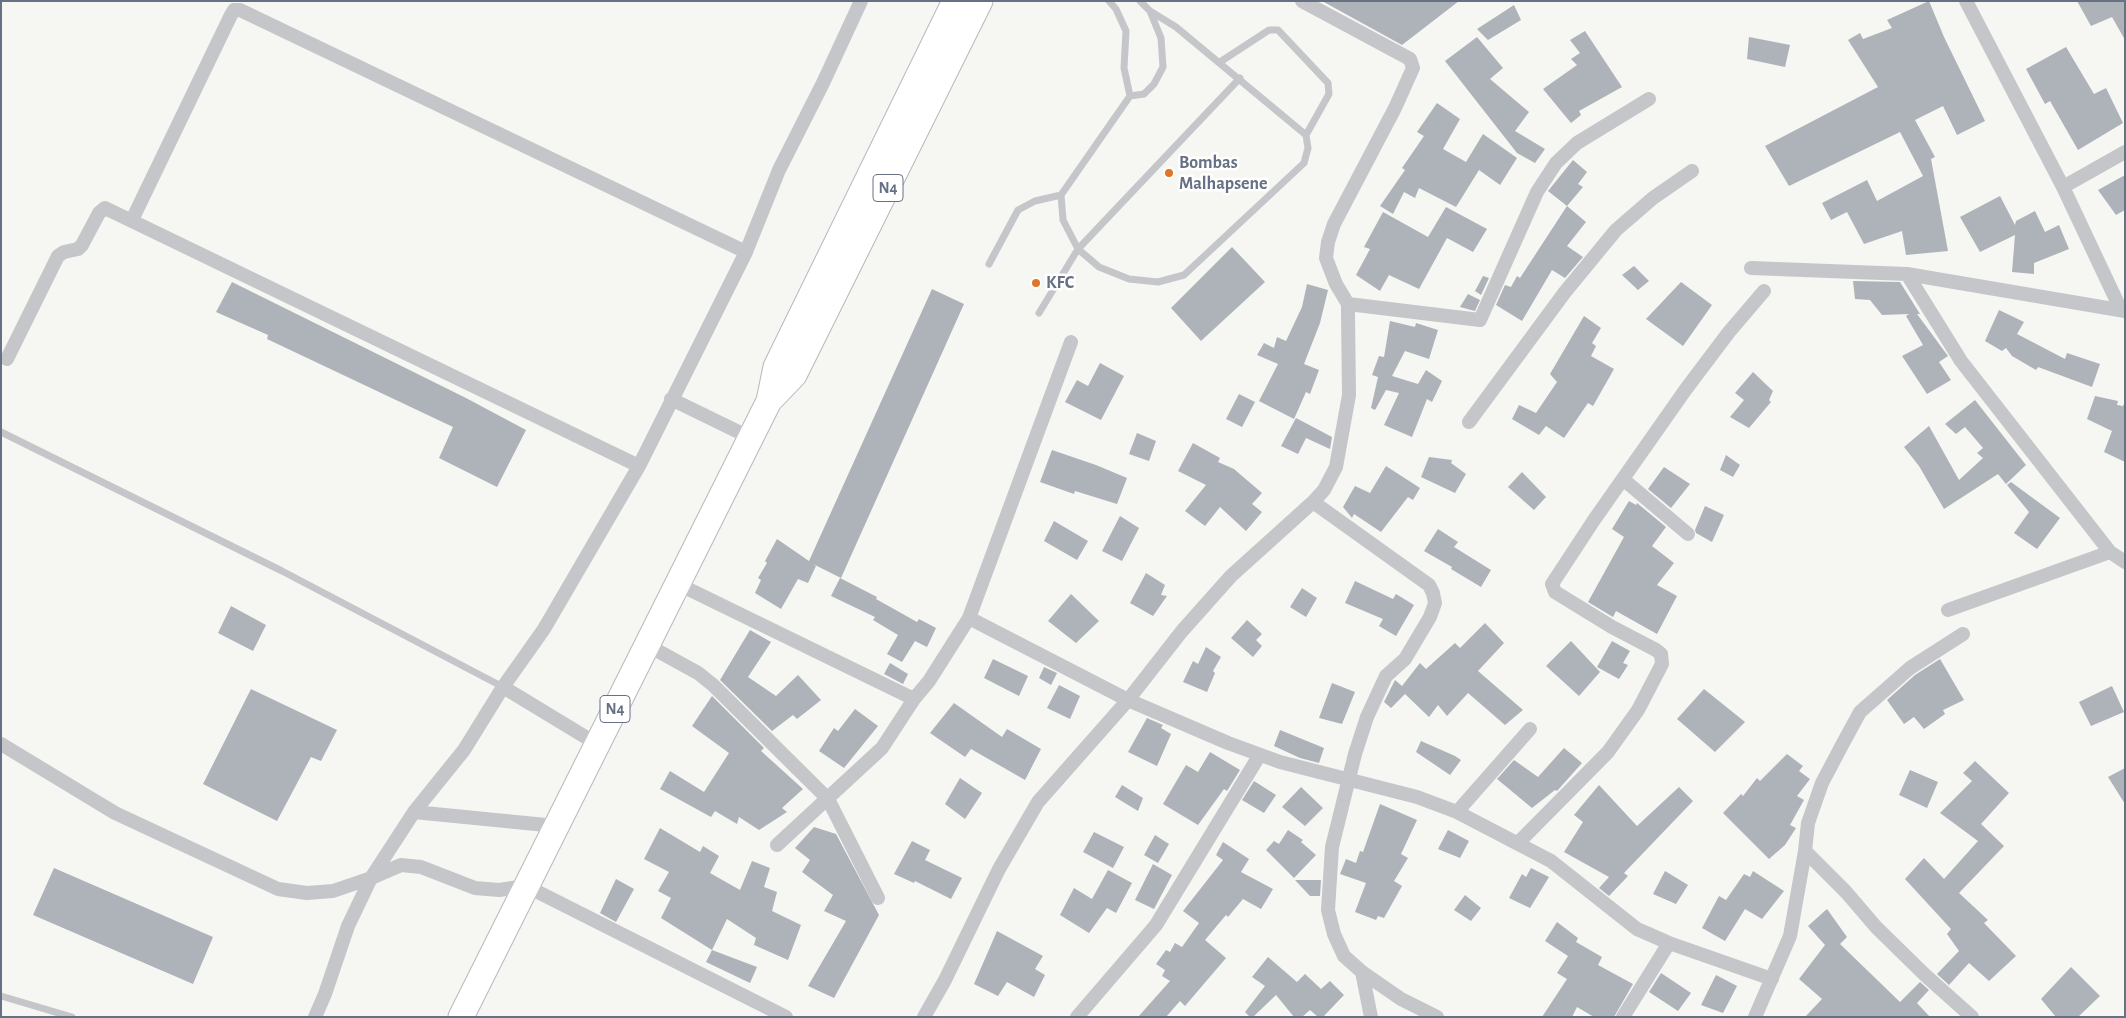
<!DOCTYPE html>
<style>
body{margin:0}
#map{position:relative;width:2126px;height:1018px;overflow:hidden;background:#f6f6f3;font-family:"Alegreya Sans",sans-serif}
canvas{display:block}
.frame{position:absolute;inset:0;border:2px solid #667183;pointer-events:none}
</style>
<div id="map">
<canvas width="2126" height="1018"></canvas>
<div class="frame"></div>
</div>
<script>
const context = document.querySelector('canvas').getContext('2d');
context.lineJoin = 'round';
function fill(path, color) {
  context.fillStyle = color;
  context.fill(path, 'evenodd');
}
function shape(rows) {
  const path = new Path2D();
  for (const r of rows) {
    path.moveTo(r[0], r[1]);
    for (let i = 2; i < r.length; i += 2) path.lineTo(r[i], r[i + 1]);
  }
  return path;
}
function stroke(path, color, width, dash) {
  context.strokeStyle = color;
  context.lineWidth = width;
  context.lineCap = dash ? 'butt' : 'round';
  context.setLineDash(dash || []);
  context.stroke(path);
}
function write(font, color, halo, rows, align = 'center') {
  context.font = font + ' "Alegreya Sans",sans-serif';
  context.lineWidth = 5;
  context.setLineDash([]);
  context.textBaseline = 'middle';
  context.strokeStyle = halo;
  context.fillStyle = color;
  for (const [text, x, y, turn = 0] of rows) {
    context.save();
    context.translate(x, y);
    context.rotate((+turn || 0) * Math.PI / 180);
    context.textAlign = isNaN(turn) ? turn : align;
    if (halo) context.strokeText(text, 0, 0);
    context.fillText(text, 0, 0);
    context.restore();
  }
}
fill(shape([
 [1322,1,1459,1,1402,45],
 [1929,1,1944,37,1985,121,1957,135,1943,106,1915,120,1935,157,1931,159,1948,251,1906,255,1902,231,1864,244,1847,212,1831,220,1822,203,1867,180,1877,201,1923,176,1900,132,1789,186,1765,146,1878,87,1848,40,1860,33,1863,39,1892,28,1887,20],
 [2077,1,2125,1,2125,40,2112,17,2091,26],
 [1514,5,1521,20,1488,40,1477,29],
 [1585,31,1622,87,1579,111,1581,115,1571,123,1543,89,1577,65,1571,59,1580,53,1570,40],
 [1477,37,1503,68,1490,79,1529,112,1515,131,1545,149,1535,163,1517,153,1445,61],
 [1749,37,1790,45,1785,67,1747,59],
 [2066,47,2094,94,2106,88,2123,123,2078,150,2050,101,2045,104,2026,69],
 [1437,103,1460,119,1443,149,1466,162,1483,134,1517,158,1500,185,1479,170,1456,207,1419,188,1415,198,1404,192,1393,214,1380,206,1405,170,1402,168,1424,136,1417,132],
 [1573,160,1587,172,1578,184,1583,187,1567,206,1548,191],
 [2125,175,2125,210,2116,215,2098,190],
 [2000,196,2015,225,2016,221,2035,211,2045,232,2059,225,2069,249,2034,263,2034,274,2012,272,2015,235,1980,252,1960,217],
 [1567,206,1586,222,1567,246,1583,257,1565,278,1552,270,1522,321,1496,305,1505,285,1511,287,1517,276,1520,278],
 [1446,207,1487,229,1473,252,1447,238,1419,289,1389,275,1380,291,1356,275,1370,249,1364,247,1383,212,1428,237],
 [1232,247,1265,282,1201,341,1171,308],
 [1634,266,1649,281,1638,290,1622,275],
 [1483,276,1489,278,1481,295,1475,291],
 [1853,281,1900,282,1920,314,1917,314,1948,356,1939,362,1951,380,1927,394,1902,356,1923,345,1906,316,1909,314,1882,315,1870,300,1855,299],
 [232,282,466,398,526,430,497,487,439,458,453,427,267,339,268,335,216,312],
 [1681,282,1712,305,1683,346,1646,319],
 [1307,284,1328,290,1320,323,1304,364,1319,370,1310,394,1306,392,1294,419,1259,401,1278,364,1257,355,1264,343,1274,348,1277,337,1286,341,1302,307],
 [932,289,964,304,841,578,813,564,816,566,808,583,798,579,781,609,755,593,761,580,758,578,767,563,765,561,777,539,809,561],
 [1468,294,1480,300,1475,311,1460,307],
 [1999,310,2024,322,2017,334,2065,359,2067,353,2100,364,2092,387,2038,367,2036,370,2012,356,2006,348,2002,351,1985,341],
 [1584,316,1601,328,1592,343,1596,346,1591,356,1614,369,1593,406,1588,403,1564,438,1546,426,1539,435,1512,419,1519,405,1536,413,1557,382,1550,374],
 [1390,321,1415,327,1416,323,1438,330,1429,359,1405,351,1392,376,1418,384,1426,370,1442,381,1432,402,1427,399,1412,437,1384,425,1399,393,1386,390,1375,410,1371,408,1378,377,1372,375,1379,356,1384,357],
 [1100,363,1124,376,1101,420,1065,402,1077,380,1088,386],
 [1753,372,1773,391,1769,400,1771,402,1749,428,1730,417,1744,400,1735,393],
 [1239,394,1255,402,1242,427,1226,419],
 [2095,396,2118,401,2117,405,2123,406,2125,402,2125,462,2104,452,2112,431,2087,419],
 [1975,400,2026,465,2006,484,1998,474,1944,509,1919,466,1904,447,1929,426,1959,480,1983,458,1977,453,1983,448,1965,427,1956,434,1945,424],
 [1296,418,1332,437,1330,449,1306,438,1298,454,1281,446],
 [1137,433,1156,441,1149,461,1129,454],
 [1193,443,1220,458,1218,462,1234,469,1262,493,1252,504,1262,512,1246,531,1220,507,1205,526,1185,511,1206,485,1178,471],
 [1052,450,1096,465,1127,478,1117,504,1075,491,1074,494,1040,482],
 [1726,455,1740,465,1733,477,1720,470],
 [1429,457,1452,460,1451,463,1466,474,1455,493,1421,477],
 [1386,466,1420,488,1413,500,1408,497,1381,532,1354,514,1352,518,1343,507,1355,486,1370,493],
 [1664,467,1690,484,1671,508,1648,489],
 [1522,472,1546,497,1534,510,1508,487],
 [2011,482,2060,518,2037,549,2014,533,2029,512,2007,485],
 [1629,501,1636,505,1637,503,1666,527,1652,546,1674,563,1657,585,1677,596,1657,634,1616,611,1613,617,1588,602,1624,537,1612,529],
 [1705,506,1724,515,1712,542,1696,533,1695,530],
 [1120,516,1139,528,1122,561,1102,551],
 [1054,521,1088,541,1077,560,1044,541],
 [1438,529,1458,542,1454,547,1491,570,1481,587,1451,569,1452,567,1424,551],
 [1146,573,1165,585,1161,595,1167,596,1153,616,1130,603],
 [840,578,877,597,876,599,917,622,919,619,936,628,927,647,915,641,902,662,887,654,898,635,873,620,875,617,831,596],
 [1355,581,1393,599,1396,594,1414,605,1396,636,1379,626,1383,619,1345,603],
 [1302,588,1317,598,1306,617,1290,607],
 [1071,594,1099,621,1076,643,1048,621],
 [231,606,266,625,253,651,218,633],
 [1247,620,1262,634,1256,640,1262,646,1253,657,1231,638],
 [1485,623,1504,643,1478,671,1523,710,1505,725,1468,693,1447,716,1438,705,1429,717,1405,694,1391,708,1384,702,1395,680,1402,686,1420,663,1426,669,1455,643,1460,648],
 [750,630,771,642,748,677,776,696,798,675,821,700,797,719,793,715,772,731,720,680],
 [1571,641,1600,672,1579,696,1546,666],
 [1612,641,1630,651,1623,663,1628,665,1619,679,1597,667],
 [1206,647,1221,657,1213,671,1215,673,1207,692,1183,682,1193,661,1198,664],
 [993,659,1028,676,1019,696,984,678],
 [1940,659,1964,700,1943,710,1945,714,1924,729,1914,717,1904,724,1887,700,1915,675],
 [890,663,908,674,903,684,884,674],
 [1044,667,1057,673,1051,685,1039,678],
 [1332,683,1355,692,1342,724,1319,718],
 [1059,685,1080,696,1070,719,1047,708],
 [2112,686,2124,712,2091,726,2079,702],
 [251,689,337,730,321,761,311,757,277,821,203,784],
 [1704,689,1745,722,1715,752,1677,719],
 [712,696,764,748,761,751,803,789,782,808,787,812,759,830,739,817,737,824,715,811,711,817,660,789,670,771,704,792,729,753,692,726],
 [954,703,1002,737,1007,729,1041,749,1025,780,971,749,965,757,930,733],
 [855,709,878,726,844,768,819,751,834,728,838,731],
 [1147,718,1163,725,1161,728,1171,734,1157,766,1128,752],
 [1280,730,1324,748,1319,763,1300,758,1274,746],
 [1421,741,1455,756,1461,760,1450,775,1416,752],
 [1564,748,1582,763,1557,791,1555,790,1532,808,1497,779,1514,760,1538,777],
 [1210,752,1240,770,1227,791,1224,789,1198,825,1163,804,1186,765,1198,772],
 [1787,754,1803,766,1799,771,1810,779,1797,796,1804,800,1790,825,1796,828,1785,845,1769,859,1723,813,1741,794,1743,796,1757,778,1760,781],
 [1975,761,2009,793,1981,824,2004,846,1959,893,1988,920,1984,923,2016,956,1989,981,1969,963,1949,985,1937,974,1959,951,1947,934,1951,929,1905,879,1924,858,1944,879,1978,841,1940,813,1972,781,1963,773],
 [2125,768,2125,804,2108,777],
 [1910,770,1938,782,1927,808,1899,795],
 [960,778,982,793,965,819,945,804],
 [1254,781,1276,795,1264,813,1242,800],
 [1122,785,1143,798,1138,811,1115,797],
 [1599,785,1637,826,1679,787,1693,801,1624,873,1628,876,1609,896,1599,888,1609,877,1564,852,1583,822,1574,815],
 [1301,787,1323,808,1305,826,1282,807],
 [1380,804,1417,820,1401,854,1408,858,1394,881,1402,886,1384,918,1378,916,1376,920,1355,912,1366,883,1340,874,1346,859,1356,863,1360,851,1363,852],
 [814,827,836,834,879,915,834,998,808,986,846,921,824,911,833,895,802,872,810,860,795,848],
 [660,828,700,852,703,846,719,856,710,873,740,890,752,861,770,868,764,887,777,892,772,911,801,925,788,960,754,945,756,938,727,919,712,950,661,918,671,898,658,891,669,872,644,859],
 [1288,830,1303,840,1301,842,1316,855,1294,878,1266,850,1274,841,1279,844],
 [1448,830,1469,841,1460,858,1438,849],
 [1094,832,1124,847,1113,868,1083,852],
 [1155,835,1169,844,1158,863,1144,855],
 [912,841,930,850,925,860,962,878,951,899,915,881,914,883,894,874],
 [1223,842,1249,859,1241,872,1273,889,1261,909,1243,899,1228,917,1226,915,1205,940,1226,958,1185,1006,1180,1001,1166,1017,1138,1017,1170,981,1162,976,1165,970,1156,964,1166,950,1170,952,1175,943,1182,947,1199,923,1183,911,1223,860,1216,855],
 [1153,864,1172,875,1154,909,1135,900],
 [54,868,213,937,193,984,33,915],
 [1531,868,1549,877,1530,908,1509,898,1522,874,1526,877],
 [1108,870,1132,883,1116,913,1107,908,1089,933,1060,915,1074,888,1092,899],
 [1665,871,1688,885,1676,904,1653,894],
 [1753,871,1784,891,1762,919,1745,909,1725,941,1702,928,1719,896,1726,900,1744,874,1750,877],
 [616,879,634,889,616,922,600,913],
 [1295,880,1321,880,1320,896,1310,896],
 [1465,895,1481,908,1471,921,1454,910],
 [1827,909,1847,937,1840,944,1900,1002,1920,982,1929,990,1917,1003,1930,1017,1805,1017,1822,999,1799,979,1825,945,1808,926],
 [1557,922,1578,938,1576,942,1602,957,1598,965,1633,984,1614,1017,1594,1017,1577,1007,1572,1017,1542,1017,1567,979,1557,973,1568,956,1545,941],
 [997,931,1043,956,1035,969,1045,975,1034,997,1007,982,998,996,974,984],
 [712,950,757,967,750,983,706,962],
 [1268,957,1297,982,1305,974,1321,989,1330,981,1344,995,1323,1017,1318,1017,1310,1010,1302,1017,1294,1017,1276,995,1253,1017,1250,1017,1245,1012,1265,986,1252,977],
 [2071,967,2100,996,2078,1017,2056,1017,2041,999],
 [1661,973,1691,993,1678,1011,1649,992],
 [1716,975,1737,986,1723,1013,1701,1005]
]), '#adb3b9');
const highway = shape([
 [769,401,794,375,980,1],
 [461,1017,769,401,776,367,955,1]
]);
stroke(highway, '#b6b8bc', 27);
stroke(shape([
 [1109,1,1116,9,1126,31,1124,68,1130,96],
 [1140,1,1150,11,1161,38,1163,67,1154,84,1144,94,1130,96,1061,195,1063,220,1078,249,1099,267,1129,279,1158,282,1184,275,1304,163,1308,148,1306,135,1176,27,1150,11],
 [1220,62,1269,30,1278,30,1328,83,1329,94,1306,135],
 [989,264,1018,210,1035,201,1061,195],
 [1039,313,1078,249,1240,78],
 [1,432,282,571,503,687],
 [1,996,72,1017]
]), '#c4c6ca', 7);
stroke(shape([
 [1966,1,2063,187,2121,310],
 [2063,187,2125,152],
 [132,220,231,15,234,10,240,10,746,252],
 [1751,268,1907,274,2125,311],
 [1907,274,1961,361,2110,552],
 [1348,304,1480,320,1537,192,1556,163,1577,143,1649,99],
 [7,359,58,256,64,252,78,249,82,245,99,213,105,208,639,466],
 [671,399,751,438],
 [1469,422,1565,292,1616,230,1653,198,1692,171],
 [1624,480,1688,534],
 [1313,502,1429,585,1433,593,1435,603,1430,617,1405,659,1386,676,1367,717,1355,754,1332,847,1328,910,1334,934,1344,956,1362,972,1401,999,1437,1017],
 [678,584,914,699],
 [1948,610,2110,552,2125,562],
 [969,618,1128,700,1228,743,1280,762,1417,797,1457,812,1551,861,1637,929,1669,943,1772,979],
 [647,645,698,673,713,685,828,799,878,898],
 [503,687,597,744],
 [1,744,115,813,278,889,307,893,333,891,371,878,401,865,421,867,475,888,499,890,526,886,786,1017],
 [414,812,556,826],
 [1457,812,1530,729],
 [1518,843,1608,752,1638,710,1662,664,1661,654,1656,650,1612,627,1555,592,1552,584,1594,520,1686,389,1729,332,1764,291],
 [777,845,882,748,914,699,929,681,969,618,1071,342],
 [1805,851,1846,892,1876,927,1925,975,1972,1017],
 [1362,972,1371,1017],
 [315,1017,325,994,348,926,371,878,414,812,464,750,503,687,544,629,639,466,746,252,779,170,823,83,861,1],
 [924,1017,945,980,999,869,1038,802,1128,700,1182,631,1231,576,1313,502,1324,490,1336,467,1349,395,1348,314,1348,304,1336,284,1326,258,1328,242,1334,224,1395,108,1413,68,1410,59,1302,1],
 [1077,1017,1156,925,1259,756],
 [1623,1017,1669,943],
 [1755,1017,1790,936,1805,851,1808,823,1822,783,1841,747,1860,712,1910,668,1963,634]
]), '#c4c6ca', 14);
stroke(highway, '#fff', 25);
for (const [x, y, r, color] of [
 [1169,173,5,"#e07429"],
 [1036,283,5,"#e07429"]
]) {
  const dot = new Path2D();
  dot.arc(x, y, r, 0, 2 * Math.PI);
  context.fillStyle = color;
  context.fill(dot);
  stroke(dot, '#fff', 2);
}
for (const [x, y, w] of [
 [888,188,30],
 [615,709,30]
]) {
  const box = new Path2D();
  box.roundRect(x - w / 2, y - 13.5, w, 27, 4);
  context.fillStyle = '#fff';
  context.fill(box);
  stroke(box, '#667183', 1);
}
write('bold 16px', '#667183', null, [
 ["N4",888,188],
 ["N4",615,709]
]);
write('bold 18px', '#667183', '#fff', [
 ["Bombas",1179,163],
 ["Malhapsene",1179,184],
 ["KFC",1046,283]
], 'left');
</script>
